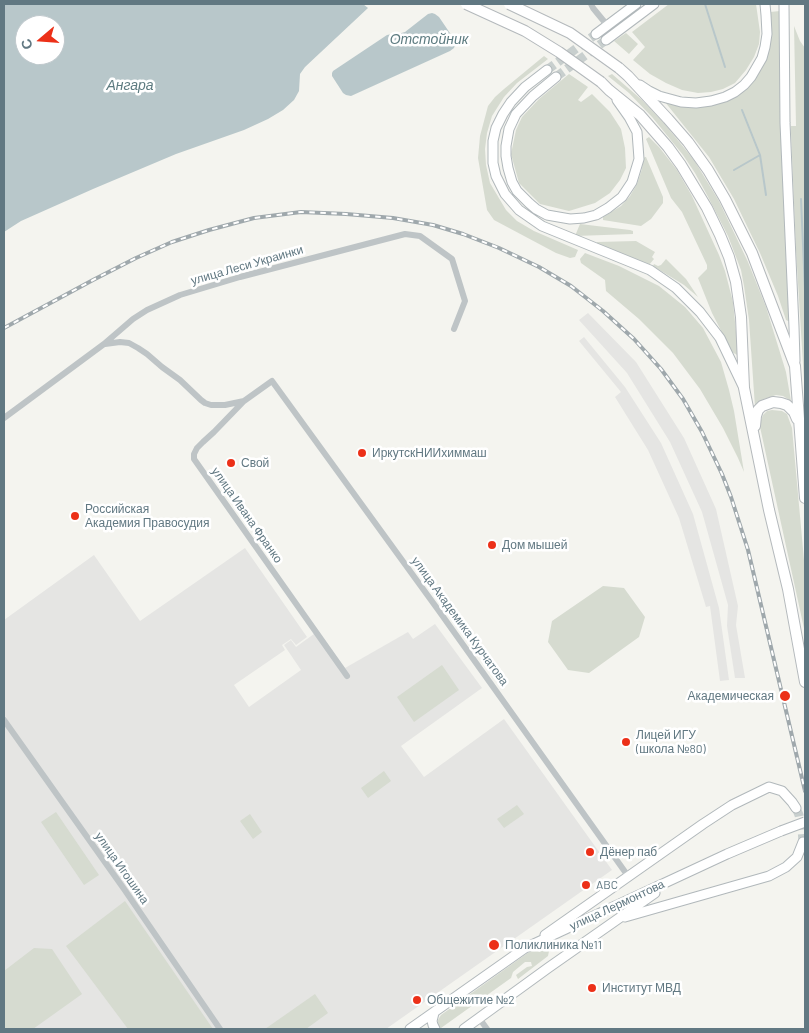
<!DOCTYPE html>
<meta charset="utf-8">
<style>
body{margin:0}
#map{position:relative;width:809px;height:1033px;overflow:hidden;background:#f4f4ef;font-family:Barlow,sans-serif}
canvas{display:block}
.frame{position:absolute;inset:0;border:5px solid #617882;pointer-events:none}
.north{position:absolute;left:15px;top:15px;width:50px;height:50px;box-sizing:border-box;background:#fff;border:1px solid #c0c9cd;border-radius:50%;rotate:252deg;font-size:14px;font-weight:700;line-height:20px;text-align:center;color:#617882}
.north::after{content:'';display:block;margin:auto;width:18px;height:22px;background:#ec3018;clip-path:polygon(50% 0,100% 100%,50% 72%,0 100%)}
</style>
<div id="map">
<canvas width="809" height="1033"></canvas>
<div class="frame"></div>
<div class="north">С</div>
</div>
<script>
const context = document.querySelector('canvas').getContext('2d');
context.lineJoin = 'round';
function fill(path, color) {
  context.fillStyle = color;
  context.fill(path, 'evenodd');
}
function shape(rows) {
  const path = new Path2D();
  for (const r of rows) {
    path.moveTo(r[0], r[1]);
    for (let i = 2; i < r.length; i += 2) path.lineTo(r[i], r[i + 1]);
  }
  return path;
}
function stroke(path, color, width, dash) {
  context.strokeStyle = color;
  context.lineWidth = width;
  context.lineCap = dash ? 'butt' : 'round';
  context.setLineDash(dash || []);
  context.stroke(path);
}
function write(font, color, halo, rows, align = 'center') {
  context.font = font + ' Barlow,sans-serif';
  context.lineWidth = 5;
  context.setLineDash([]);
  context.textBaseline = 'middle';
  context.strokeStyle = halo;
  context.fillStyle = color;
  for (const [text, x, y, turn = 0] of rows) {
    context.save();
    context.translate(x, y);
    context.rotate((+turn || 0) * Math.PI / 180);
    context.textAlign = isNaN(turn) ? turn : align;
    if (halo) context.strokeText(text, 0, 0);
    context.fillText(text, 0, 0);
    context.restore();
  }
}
fill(shape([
 [588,313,636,362,684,438,716,509,738,606,736,625,745,678,735,678,727,626,728,605,702,512,670,442,627,373,579,320],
 [584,337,625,387,661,443,693,514,719,608,729,680,720,681,710,606,706,607,679,518,648,450,615,397,621,392,579,341],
 [245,548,307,637,296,645,291,639,282,645,285,650,234,685,249,707,301,670,284,645,291,640,296,647,318,631,345,668,408,632,413,639,435,624,482,688,401,746,424,777,504,719,612,870,386,1029,4,1029,4,620,94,555,140,621]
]), '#e5e5e3');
fill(shape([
 [669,4,756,4,760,32,759,44,754,57,746,70,735,83,723,89,711,92,698,93,682,90,666,83,650,74,633,60,645,47,632,32],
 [780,11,790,321,788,321,786,320,778,296,760,253,734,199,709,157,665,102,681,105,745,88,771,27,770,12],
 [794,26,800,41,805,48,805,94,804,94,805,116,805,397,796,250,791,133,791,126,796,126],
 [626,33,638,44,629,54,614,41],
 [544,56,548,59,517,83,504,97,492,116,487,133,485,149,486,165,490,183,506,210,517,221,534,231,578,250,575,257,570,258,556,253,494,220,487,210,478,158,480,136,488,106,495,97,504,89],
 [569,74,588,87,578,100,581,102,592,94,610,112,621,129,625,148,626,168,620,180,610,193,595,203,569,211,540,204,519,183,511,154,516,130,522,117,539,99],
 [612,74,642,100,663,122,694,160,719,201,748,262,766,307,786,372,791,401,783,396,776,395,764,399,757,403,755,407,749,320,744,286,741,270,728,236,707,195,695,173,683,155,652,117,629,93,608,76],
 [649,137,659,147,677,170,692,196,719,255,725,271,733,302,735,322,738,351,737,355,732,352,712,313,698,278,707,269,707,265,682,212,671,198,646,139],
 [645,157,646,157,663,197,663,203,651,219,641,226,603,220,603,217,621,206,630,196,637,184,642,169,643,159],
 [580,224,630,230,633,231,633,234,575,236],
 [636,241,655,252,652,257,654,259,649,265,597,244,597,242],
 [585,253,619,266,659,286,685,307,703,328,721,362,729,390,734,411,744,472,738,458,723,428,700,389,673,353,639,319,606,291,605,280,581,263,580,259],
 [666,259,686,279,698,297,684,285,653,266,654,264,658,266,661,265],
 [772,410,782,411,787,414,792,428,805,571,805,633,760,427,761,420,763,415,767,411],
 [603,586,624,588,645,617,639,637,589,673,568,670,548,642,552,621],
 [442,665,459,690,414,722,397,697],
 [384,771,391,781,368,798,361,788],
 [517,805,524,814,504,828,497,819],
 [56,812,99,875,84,885,41,822],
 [250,814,262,832,253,839,240,821],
 [125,901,213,1029,128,1029,66,946],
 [536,947,541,947,547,948,549,951,548,956,518,979,516,975,527,967,532,966,531,962,525,962,513,972,511,978,441,1028,439,1027,438,1024,438,1020,441,1015],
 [34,948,52,949,82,994,33,1029,4,1029,4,971],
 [315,994,328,1013,306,1029,265,1029]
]), '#d6dbd0');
fill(shape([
 [4,4,363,4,368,8,305,67,300,74,299,91,294,100,283,110,268,119,244,130,176,154,93,189,21,221,4,232],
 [25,25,55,25,55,55,25,55],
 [432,13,435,14,439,17,454,39,455,45,454,48,450,51,351,96,346,95,343,93,332,76,332,73,333,71,387,35,392,34,398,34,405,32,428,14]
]), '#b8c7ca');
stroke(shape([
 [705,4,725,67],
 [742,110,760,155,766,195],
 [734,170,760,155],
 [801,199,805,290]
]), '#b8c7ca', 2);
stroke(shape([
 [547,70,596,34],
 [556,77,606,40],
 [796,808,799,815,802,829,803,842]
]), '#c8cfce', 9, [9, 4.5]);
const secondary = shape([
 [784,4,785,123,794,327,795,361],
 [596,34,636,4],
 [606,40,654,4],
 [547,70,525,87,511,102,503,114,496,128,493,141,493,163,496,176,505,194,519,210,542,226,650,270,676,288,700,312,720,338,743,386],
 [556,77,533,96,516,114,509,129,506,146,506,156,508,168,512,182,517,191,529,203,536,209,547,215,570,219,584,218,596,215,608,208,622,197,632,182,639,159,637,132,629,117,617,100],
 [640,85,649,91,659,96,681,102,696,103,711,101,725,97,735,92,744,85,751,77,762,58,765,47,767,34,766,15,765,4],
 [625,917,769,876,786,867,797,857,803,842],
 [545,935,703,824,732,805,769,787,782,791,792,802,796,808],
 [434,1013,432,1021,433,1025,435,1029],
 [410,1029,525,948,727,854,781,831],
 [464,1029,548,968,655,893]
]);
const primary = shape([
 [619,68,628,76,668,119,688,142,708,170,725,199,752,253,795,366,805,498],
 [601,82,609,90,640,115,668,147,681,165,707,208,720,235,729,257,736,282,741,317,744,388,769,510,788,589,805,682],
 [755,426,756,416,758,410,762,406,773,402,781,403,787,405,794,412,797,419]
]);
stroke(secondary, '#b1b8bb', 11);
stroke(primary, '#b4b9bc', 12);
stroke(shape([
 [591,4,593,8,607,25],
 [105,344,120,342,129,343,138,348,147,354,162,367,180,380,201,400,205,403,211,405,225,405,244,401],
 [4,418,104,344,133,319,147,310,180,295,240,277,405,234,420,236,452,259,465,301,454,329],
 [347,676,194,459,194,454,197,448,203,442,214,432,244,401,272,381,439,611,628,876],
 [4,720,124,889,220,1029],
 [479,1018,487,1029]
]), '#bec4c6', 6);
stroke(secondary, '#fff', 9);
stroke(primary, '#fff', 10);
const rail = shape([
 [4,328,93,280,136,258,172,242,209,230,254,218,301,212,346,214,393,218,433,225,463,234,499,248,539,267,571,286,603,311,634,339,661,369,683,399,702,432,722,474,731,497,748,550,805,791]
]);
stroke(rail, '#9fa8ac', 4);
stroke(rail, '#fff', 2, [5.5]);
const secondaryBridge = shape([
 [781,831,805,822]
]);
const primaryBridge = shape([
 [466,4,525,31,559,52,601,82],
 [509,4,570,33,619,68]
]);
stroke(secondaryBridge, '#b1b8bb', 11, []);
stroke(primaryBridge, '#b4b9bc', 12, []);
stroke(secondaryBridge, '#fff', 9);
stroke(primaryBridge, '#fff', 10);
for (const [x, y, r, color] of [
 [362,453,5,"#ec3018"],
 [231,463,5,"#ec3018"],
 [75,516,5,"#ec3018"],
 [492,545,5,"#ec3018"],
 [785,696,6,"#ec3018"],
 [626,742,5,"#ec3018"],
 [590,852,5,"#ec3018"],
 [586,885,5,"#ec3018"],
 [494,945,6,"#ec3018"],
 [592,988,5,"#ec3018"],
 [417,1000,5,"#ec3018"]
]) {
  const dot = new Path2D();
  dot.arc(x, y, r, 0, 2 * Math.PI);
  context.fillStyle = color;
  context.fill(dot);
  stroke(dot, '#fff', 2);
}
write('12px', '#617882', '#fff', [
 ["улица Леси Украинки",247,265,-16],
 ["улица Ивана Франко",247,515,55],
 ["улица Академика Курчатова",460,621,54],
 ["улица Игошина",122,868,55],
 ["улица Лермонтова",617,905,-25]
]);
write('12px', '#617882', '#fff', [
 ["ИркутскНИИхиммаш",372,453],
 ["Свой",241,463],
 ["Российская",85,509],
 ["Академия Правосудия",85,523],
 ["Дом мышей",502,545],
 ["Академическая",774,696,"right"],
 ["Лицей ИГУ",636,735],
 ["(школа №80)",636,749],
 ["Дёнер паб",600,852],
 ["ABC",596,885],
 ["Поликлиника №11",505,945],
 ["Институт МВД",602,988],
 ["Общежитие №2",427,1000]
], 'left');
write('italic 14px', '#5d7b80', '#fff', [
 ["Отстойник",429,39],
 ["Ангара",130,85]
]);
</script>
